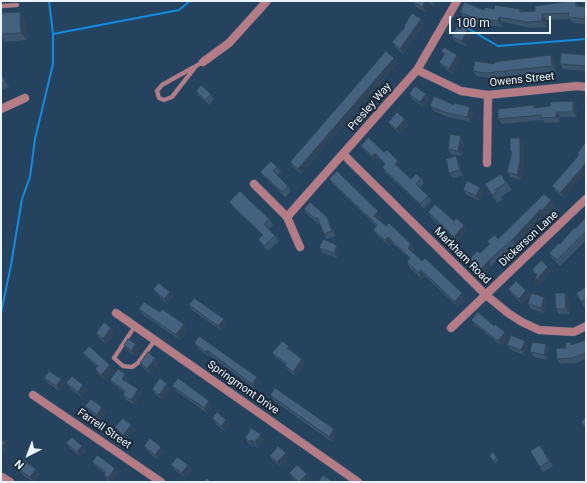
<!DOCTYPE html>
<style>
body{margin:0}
#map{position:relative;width:587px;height:483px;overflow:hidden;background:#25435e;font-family:Roboto,sans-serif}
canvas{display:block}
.frame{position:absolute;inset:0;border:2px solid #eaf4fe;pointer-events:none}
.north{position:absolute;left:8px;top:435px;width:40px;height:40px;-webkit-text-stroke:3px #1b2835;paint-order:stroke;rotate:222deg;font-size:11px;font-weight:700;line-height:16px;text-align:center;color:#eaf4fe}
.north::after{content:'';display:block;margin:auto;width:14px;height:18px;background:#eaf4fe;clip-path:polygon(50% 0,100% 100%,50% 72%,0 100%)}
.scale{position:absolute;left:449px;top:16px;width:102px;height:18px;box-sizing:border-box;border:2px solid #eaf4fe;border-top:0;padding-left:5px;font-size:12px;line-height:14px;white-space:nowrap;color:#eaf4fe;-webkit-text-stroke:3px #1b2835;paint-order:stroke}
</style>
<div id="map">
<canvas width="587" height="483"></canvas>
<div class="frame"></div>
<div class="north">N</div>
<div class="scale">100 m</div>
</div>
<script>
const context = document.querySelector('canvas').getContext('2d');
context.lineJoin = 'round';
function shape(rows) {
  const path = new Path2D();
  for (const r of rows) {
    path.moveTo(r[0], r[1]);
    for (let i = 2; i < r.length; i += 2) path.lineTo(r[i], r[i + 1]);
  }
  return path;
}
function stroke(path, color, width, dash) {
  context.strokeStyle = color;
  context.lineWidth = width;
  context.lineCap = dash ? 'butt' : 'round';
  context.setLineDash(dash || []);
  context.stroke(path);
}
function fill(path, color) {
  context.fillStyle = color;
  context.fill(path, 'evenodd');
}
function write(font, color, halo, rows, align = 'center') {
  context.font = font + ' Roboto,sans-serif';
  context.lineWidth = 4;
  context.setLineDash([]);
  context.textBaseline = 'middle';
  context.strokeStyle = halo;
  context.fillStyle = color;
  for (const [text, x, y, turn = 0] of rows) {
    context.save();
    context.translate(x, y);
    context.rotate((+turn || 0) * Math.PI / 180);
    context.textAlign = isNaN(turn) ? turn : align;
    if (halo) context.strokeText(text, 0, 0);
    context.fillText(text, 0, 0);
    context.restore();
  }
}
stroke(shape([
 [462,25,498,46,586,39],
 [53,34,179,10,190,1],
 [1,313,11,265,22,199,30,177,35,139,53,64,53,34,49,1]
]), '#108ce2', 2);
const service = shape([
 [1,6,17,5],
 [196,66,172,97,164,100,159,98,157,91,162,85,178,76,196,66,203,62],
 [135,326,114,358,123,366,132,367,138,363,155,340]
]);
const minor = shape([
 [203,62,229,43,267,1],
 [417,70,461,91,488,95,577,86,586,87],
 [1,109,25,98],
 [343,154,486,295,508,313,522,322,539,330,574,332,586,326],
 [487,163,488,95],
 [254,184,287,217,300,247],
 [287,217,417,70,457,1],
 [116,313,358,482],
 [451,328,586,199],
 [33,395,161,482],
 [2,477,10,482]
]);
stroke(service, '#455f78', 5);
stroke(minor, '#455f78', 9);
stroke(service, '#b67c86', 4);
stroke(minor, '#b67c86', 8);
fill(shape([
 [413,1,437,1,434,6,430,4,426,12,416,7,413,2],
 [576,2,579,6,586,7,586,24,573,23,570,19,546,20,546,27,531,28,503,22,502,27,478,24,464,18,460,12,494,9,520,9,522,11,535,11],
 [20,12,25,20,27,40,5,42,1,36,1,13],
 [425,24,403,54,395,47,392,42,405,28,404,26],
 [471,34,466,46,456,42,452,37],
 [441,51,461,60,452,74,443,67,439,62,444,55],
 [586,55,586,71,563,69,560,64],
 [394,58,398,63,301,174,293,167,290,162],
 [555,60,556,71,488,78,477,76,473,71,494,64],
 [1,73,5,78,9,87,1,90],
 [196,91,211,94,214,99,209,105,199,96],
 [409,94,426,94,430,99,424,107,412,99],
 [573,101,576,106,577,117,560,117,560,122,545,123,543,120,502,124,498,119,534,105,536,108,550,106],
 [454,105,473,112,471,122,448,117,434,111,430,106],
 [388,122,409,124,400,134,392,127],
 [464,141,462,156,451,154,448,149],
 [524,143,524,166,521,180,510,177,507,172,511,154,510,151],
 [585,143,564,198,555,191,552,186,578,156,577,154],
 [361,146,384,152,398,161,401,165,399,168,411,179,421,178,424,183,420,188,428,196,431,201,424,209,385,172,382,167,385,165,378,158,376,161,364,150],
 [460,162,463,175,453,178,449,173],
 [277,167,281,172,277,175,288,186,291,191,285,197,264,177,260,172],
 [501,174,512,190,501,197,502,200,497,203,492,195],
 [329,179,382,217,379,220,386,226,415,249,412,252,466,299,458,307,425,276,422,279,410,268,407,262,410,259,392,243,389,246,377,235,373,230,376,226,333,184],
 [480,187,484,192,480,201,467,195,463,190],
 [551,200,555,206,546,216,544,214,515,245,491,266,485,275,473,264,470,259,480,253,490,244,487,241,498,239],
 [229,202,269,219,273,225,269,229,275,236,279,241,268,251,261,244,258,239,262,235,233,207],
 [304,209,327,217,330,222,336,236,327,239,324,234,319,223,318,224,307,214],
 [428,212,454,221,468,230,458,242,431,217],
 [586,217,586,240,560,266,552,258,549,253,560,244,575,229],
 [337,245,340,250,337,258,323,253,319,248],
 [586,287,586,306,584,307,581,302],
 [153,289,170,292,173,297,167,304,157,294],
 [508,289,530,296,522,304,512,294],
 [565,293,569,298,570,314,559,314,556,309],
 [544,297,547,302,544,313,531,309,528,304],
 [189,305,227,324,222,331,192,310],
 [139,309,184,324,187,329,180,340,142,314],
 [471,320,494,326,509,337,502,346,475,325],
 [96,333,115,333,106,344,99,338],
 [586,340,586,359,576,363,560,364,557,359,566,348],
 [525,341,528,346,524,355,511,350,507,345],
 [194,343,261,382,255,389,210,355,209,357,198,348],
 [546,344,549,349,547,360,534,357,530,352],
 [124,345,139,349,135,356,127,350],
 [289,346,292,351,302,359,305,364,296,377,289,371,285,366,286,365,276,358,272,353],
 [83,353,114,370,105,380,98,374,95,369,97,367,87,358],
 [140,363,159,363,151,374,143,368],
 [44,378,64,384,59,391,48,383],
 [129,379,127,382,138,389,142,394,135,405,126,400,123,395,124,392,114,385,110,380],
 [66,383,87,390,81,397,70,388],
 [167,384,171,389,163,400,155,394,152,389],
 [172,386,212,406,207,413,176,391],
 [270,395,337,434,332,442,273,400],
 [85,406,102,407,106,412,100,420,89,411],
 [212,418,230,425,224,431,215,423],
 [131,425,135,430,126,440,118,432,115,427],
 [245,438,264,439,258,448,255,445,253,447,248,443],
 [66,443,82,446,86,451,80,457,70,448],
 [144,446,161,447,165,452,159,460,147,451],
 [543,450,553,466,543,472,540,467],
 [489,455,497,458,499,460,495,463],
 [270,456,289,458,281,467,273,461],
 [92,462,115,468,119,473,112,482,110,482,107,480,104,475,105,473,96,467],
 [171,465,188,465,192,470,186,478,175,470],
 [17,468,40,474,34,482,33,482,21,473],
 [289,473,307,474,310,479,307,482,297,482,293,479]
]), '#3a546d');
fill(shape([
 [425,1,427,1,430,4,426,12,422,7],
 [431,1,437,1,434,6],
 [20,12,25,20,27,40,21,33],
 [585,13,586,14,586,21,585,19],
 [542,14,546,20,546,27,542,21],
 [499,17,503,22,502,27,498,21],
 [421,19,425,24,403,54,400,49],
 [468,29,471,34,466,46,462,41],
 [457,55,461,60,452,74,449,69],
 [551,55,555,60,556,71,552,66],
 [394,58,398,63,301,174,298,169],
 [1,73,5,78,9,87,5,82],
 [426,94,430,99,424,107,420,102],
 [573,101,576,106,577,117,573,112],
 [470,107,473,112,471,122,467,117],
 [556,112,560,117,560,122,557,117],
 [405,119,409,124,400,134,396,129],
 [461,136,464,141,462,156,458,151],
 [520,138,524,143,524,166,521,180,517,175],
 [375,153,378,158,376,161,372,156],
 [456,156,460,162,463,175,460,170],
 [398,161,401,165,399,168,395,164],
 [586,162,586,172,564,198,560,193],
 [480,187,484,192,480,201,476,196],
 [551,200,555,206,546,216,542,211],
 [541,209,544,214,515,245,512,240],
 [378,211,382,217,378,221,374,216],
 [327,217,330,222,336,236,332,231],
 [464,225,468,230,458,242,454,237],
 [388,237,392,243,389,246,385,240],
 [411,244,415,249,411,253,408,248],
 [337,245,340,250,337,258,334,253],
 [488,261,491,266,485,275,481,270],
 [548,267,552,272,538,287,534,282],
 [421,270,425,276,422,279,419,273],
 [526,290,530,296,522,304,519,299],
 [170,292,173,297,167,304,164,299],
 [462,293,466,299,458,307,455,302],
 [565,293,569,298,570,314,566,309],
 [544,297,547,302,544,313,541,308],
 [224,319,227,324,222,331,218,326],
 [184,324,187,329,180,340,176,335],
 [111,328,115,333,106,344,103,339],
 [505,332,509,337,502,346,498,341],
 [525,341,528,346,524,355,521,350],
 [136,344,139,349,135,356,131,351],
 [546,344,549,349,547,360,544,355],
 [289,346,292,351,291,353,287,348],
 [207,350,210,355,209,357,206,352],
 [155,358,159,363,151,374,147,369],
 [302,359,305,364,296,377,293,372],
 [110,365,114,370,105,380,101,375],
 [125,374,129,379,126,384,122,379],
 [257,377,261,382,255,389,252,384],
 [61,379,64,384,59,391,56,386],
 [167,384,171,389,163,400,159,395],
 [83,385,87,390,81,397,78,392],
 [138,389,142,394,135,405,131,400],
 [209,401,212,406,207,413,204,408],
 [102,407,106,412,100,420,97,415],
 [226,420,230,425,224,431,221,426],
 [131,425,135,430,126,440,123,435],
 [334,429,337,434,332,442,329,437],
 [261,434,264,439,258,448,255,442],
 [251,440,255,445,253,447,250,442],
 [5,442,8,447,4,455,1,450,1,449],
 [82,446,86,451,80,457,77,452],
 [161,447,165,452,159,460,155,455],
 [286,453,289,458,281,467,277,462],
 [188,465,192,470,186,478,182,473],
 [115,468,119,473,112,482,111,482,108,478],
 [36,469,40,474,33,482,30,477],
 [307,474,310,479,307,482,299,482]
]), '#304559');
const building = shape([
 [413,1,425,1,422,7,413,2,413,1],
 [570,1,576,2,576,6,586,7,586,14,585,13,585,19,568,17,569,13,542,14,542,21,527,22,499,17,498,21,474,18,460,12,464,2,484,10,485,7,494,9,495,5,520,9,520,12,535,11,535,6,570,1],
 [20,12,21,33,1,34,1,13,20,12],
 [412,13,421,19,400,49,392,42,405,27,404,26,412,13],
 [458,24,468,29,462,41,452,37,458,24],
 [444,47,457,55,449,69,439,62,445,54,441,51,444,47],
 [386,51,394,58,298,169,290,162,386,51],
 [561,53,586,55,586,66,560,64,561,53],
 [551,55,552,66,485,73,473,71,475,61,494,64,494,62,551,55],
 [1,73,5,82,1,84,1,73],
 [201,85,211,94,205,100,196,91,201,85],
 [415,86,426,94,420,102,409,94,415,86],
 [434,96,454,105,454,103,470,107,467,117,444,112,430,106,434,96],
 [573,101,573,112,556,112,557,117,541,118,541,115,498,119,498,109,534,105,534,108,550,106,550,102,573,101],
 [397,112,405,119,396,129,388,122,397,112],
 [450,134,461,136,458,151,448,149,450,134],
 [368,137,384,152,387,150,398,161,395,164,411,179,416,174,421,178,416,184,428,196,420,204,382,167,385,164,375,153,372,156,361,146,368,137],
 [510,138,520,138,520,161,517,175,507,172,512,152,510,151,510,138],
 [585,143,586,143,586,162,582,168,560,193,552,186,579,155,577,154,585,143],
 [456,156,460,170,449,173,446,159,456,156],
 [271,161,277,167,273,171,288,186,282,192,260,172,271,161],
 [337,171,378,211,374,216,386,226,389,223,411,244,408,248,422,261,425,258,462,293,455,302,421,270,419,273,407,262,410,258,388,237,385,240,373,230,377,225,329,179,337,171],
 [501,174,506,183,495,190,497,192,492,195,485,184,501,174],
 [467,181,480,187,476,196,463,190,467,181],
 [240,191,269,219,264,224,275,236,264,246,258,239,263,235,229,202,240,191],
 [544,194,551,200,542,211,541,209,512,240,488,261,481,270,470,259,477,251,480,253,490,244,487,241,495,235,498,239,544,194],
 [310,202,327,217,332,231,324,234,317,217,315,219,304,209,310,202],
 [435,204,454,221,456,218,464,225,454,237,428,212,435,204],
 [586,217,586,231,557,260,549,253,559,243,560,244,574,228,575,229,586,217],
 [323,239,337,245,334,253,319,248,323,239],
 [541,260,548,267,534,282,537,275,532,270,541,260],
 [516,281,526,290,519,299,508,289,516,281],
 [159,283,170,292,164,299,153,289,159,283],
 [586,287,586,299,581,302,576,293,586,287],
 [531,293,544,297,541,308,528,304,531,293],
 [555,293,565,293,566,309,556,309,555,293],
 [194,298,224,319,218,326,189,305,194,298],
 [144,302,160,312,162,309,184,324,176,335,139,309,144,302],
 [478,312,494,326,495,324,505,332,498,341,471,320,478,312],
 [104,322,111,328,103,339,96,333,104,322],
 [511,335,525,341,521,350,507,345,511,335],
 [199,336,257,377,252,384,207,350,206,352,194,343,199,336],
 [128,339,136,344,131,351,124,345,128,339],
 [586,340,586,353,572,358,557,359,556,348,566,348,565,343,571,342,571,345,586,340],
 [282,341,289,346,287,348,302,359,293,372,285,366,287,364,272,353,282,341],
 [532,342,546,344,544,355,530,352,532,342],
 [89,346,110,365,101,375,95,369,98,366,83,353,89,346],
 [148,352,155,358,147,369,140,363,148,352],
 [118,369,125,374,122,379,138,389,131,400,123,395,125,391,110,380,118,369],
 [49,371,61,379,56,386,44,378,49,371],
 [72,376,83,385,78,392,66,383,72,376],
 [160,378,167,384,159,395,152,389,160,378],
 [178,378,209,401,204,408,172,386,178,378],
 [275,388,334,429,329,437,270,395,275,388],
 [91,399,102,407,97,415,85,406,91,399],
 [217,412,226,420,221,426,212,418,217,412],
 [586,416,586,428,581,422,586,416],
 [123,418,131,425,123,435,115,427,123,418],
 [251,428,261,434,255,442,251,440,250,442,245,438,251,428],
 [72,437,82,446,77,452,66,443,72,437],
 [150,438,161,447,155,455,144,446,150,438],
 [1,440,5,442,1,449,1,440],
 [540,445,549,461,540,467,530,451,540,445],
 [278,446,286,453,277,462,270,456,278,446],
 [493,452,497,458,493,461,489,455,493,452],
 [97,455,115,468,108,478,104,475,106,472,92,462,97,455],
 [177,457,188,465,182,473,171,465,177,457],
 [23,460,36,469,30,477,17,468,23,460],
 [297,465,307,474,299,482,289,473,297,465],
 [323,475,333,482,318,482,323,475],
 [207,478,211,482,203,482,207,478]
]);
fill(building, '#44627f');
stroke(building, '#304559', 1);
write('11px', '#eaf4fe', '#1b2835', [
 ["Owens Street",522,80,-6],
 ["Presley Way",370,107,-49],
 ["Dickerson Lane",529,239,-43],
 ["Markham Road",462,256,45],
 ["Springmont Drive",243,388,35],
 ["Farrell Street",104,429,34]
]);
</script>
